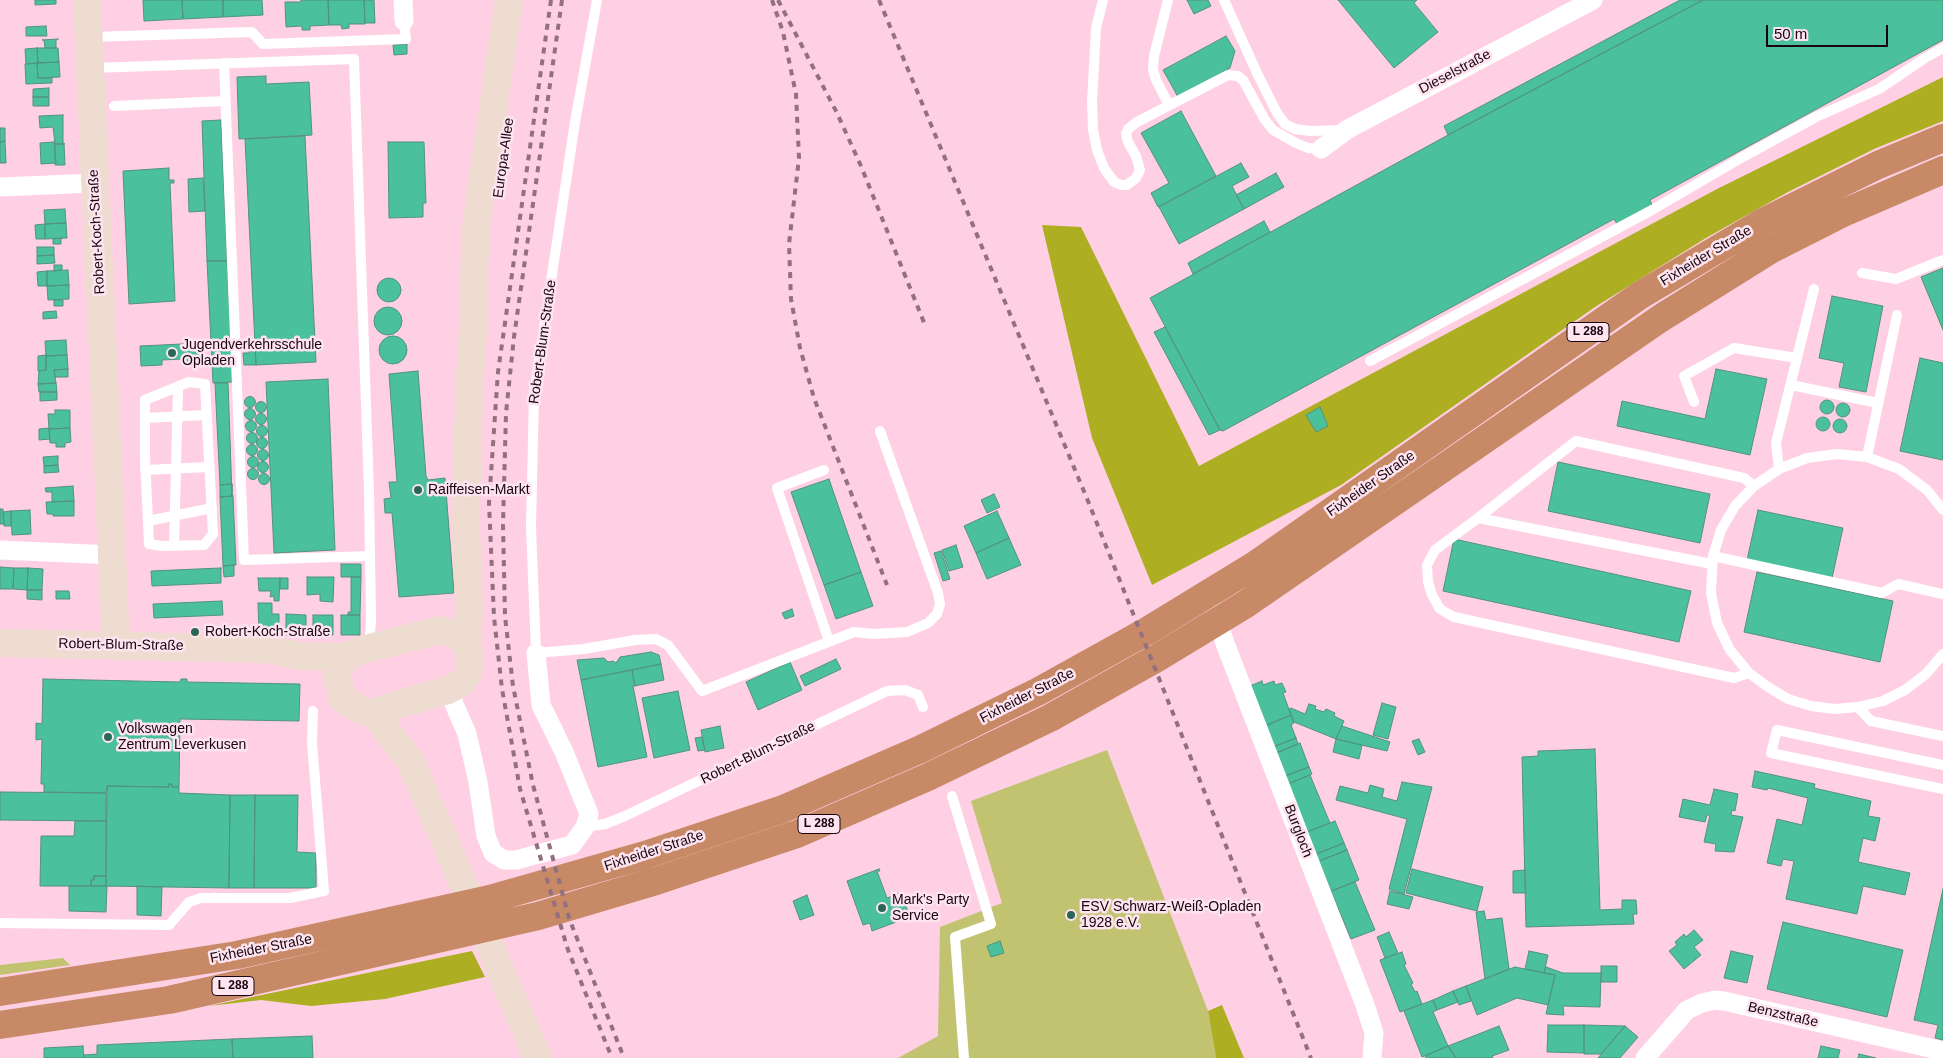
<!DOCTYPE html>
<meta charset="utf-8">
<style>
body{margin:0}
#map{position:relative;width:1943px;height:1058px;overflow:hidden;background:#ffcfe4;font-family:Helvetica,sans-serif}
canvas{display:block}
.scale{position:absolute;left:1766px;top:25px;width:122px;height:22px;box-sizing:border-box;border:2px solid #18050f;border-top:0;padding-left:6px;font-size:15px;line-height:18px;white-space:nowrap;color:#18050f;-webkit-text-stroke:4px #fde4ef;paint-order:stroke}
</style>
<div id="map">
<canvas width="1943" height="1058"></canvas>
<div class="scale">50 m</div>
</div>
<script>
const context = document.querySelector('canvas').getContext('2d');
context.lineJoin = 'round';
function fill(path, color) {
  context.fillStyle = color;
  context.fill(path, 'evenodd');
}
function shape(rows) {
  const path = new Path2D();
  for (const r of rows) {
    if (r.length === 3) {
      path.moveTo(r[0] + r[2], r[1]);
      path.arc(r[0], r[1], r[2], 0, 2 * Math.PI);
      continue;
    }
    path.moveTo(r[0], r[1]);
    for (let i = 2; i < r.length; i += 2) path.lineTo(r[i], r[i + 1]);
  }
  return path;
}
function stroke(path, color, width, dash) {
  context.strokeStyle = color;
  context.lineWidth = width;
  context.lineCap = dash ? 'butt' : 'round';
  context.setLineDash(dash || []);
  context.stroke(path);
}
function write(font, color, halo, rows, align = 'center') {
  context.font = font + ' Helvetica,sans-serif';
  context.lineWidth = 5;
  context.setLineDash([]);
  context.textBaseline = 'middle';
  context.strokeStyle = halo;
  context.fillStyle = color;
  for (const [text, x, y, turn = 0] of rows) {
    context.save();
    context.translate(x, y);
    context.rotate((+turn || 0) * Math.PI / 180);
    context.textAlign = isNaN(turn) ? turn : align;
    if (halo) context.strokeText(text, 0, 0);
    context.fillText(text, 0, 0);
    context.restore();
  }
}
fill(shape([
 [1107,750,1208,1011,1216,1058,898,1058,938,1036,940,927,1002,903,971,801],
 [63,958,70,965,0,975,0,965]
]), '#c1c371');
fill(shape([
 [1943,77,1943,121,1874,149,1788,192,1706,238,1595,307,1341,485,1152,585,1092,438,1042,225,1081,227,1199,466,1717,189],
 [472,951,485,977,385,999,311,1006,261,1000,209,1006],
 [1222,1005,1244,1058,1216,1058,1208,1011]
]), '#aeae23');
const building = shape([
 [35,0,56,0,56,4,35,5,35,0],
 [143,0,182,0,183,19,144,21,143,0],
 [182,0,223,0,223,17,183,19,182,0],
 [223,0,262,0,263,15,223,17,223,0],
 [301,0,328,0,329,25,310,26,310,30,302,30,302,26,286,27,285,2,301,2,301,0],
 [328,0,364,0,365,24,349,24,349,28,342,29,341,25,329,25,328,0],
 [364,0,374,0,375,23,365,23,364,0],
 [1187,0,1208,0,1211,6,1194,14,1187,0],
 [1338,0,1417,0,1414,3,1438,32,1394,68,1338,0],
 [1680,0,1703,0,1448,135,1444,126,1680,0],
 [1703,0,1943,0,1943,40,1650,200,1652,205,1617,224,1614,219,1223,431,1220,430,1150,298,1448,135,1703,0],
 [46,26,47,36,26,36,26,27,46,26],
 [1226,36,1235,51,1230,68,1178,97,1163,70,1226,36],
 [58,39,56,40,56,48,45,48,44,40,42,40,58,39],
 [407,44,407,54,394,55,393,45,407,44],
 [37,48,38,63,26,64,25,49,37,48],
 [37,48,58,48,59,62,38,63,37,48],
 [59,62,60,77,38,78,37,63,59,62],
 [37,63,38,78,52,78,52,83,26,84,25,64,37,63],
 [266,76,266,84,309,82,312,135,239,139,237,77,266,76],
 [49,88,49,97,33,97,33,89,49,88],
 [33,97,49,97,49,106,33,106,33,97],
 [1181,111,1216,176,1158,207,1151,193,1169,183,1141,133,1181,111],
 [63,115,63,143,65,144,55,144,53,127,40,128,39,116,63,115],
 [221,120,227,261,207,261,202,121,221,120],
 [0,128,5,128,5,141,0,142,0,128],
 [305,136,316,362,256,365,245,139,305,136],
 [5,141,6,163,0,163,0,142,5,141],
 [54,142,56,163,41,164,40,143,54,142],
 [388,142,424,142,426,203,423,203,423,217,389,218,388,142],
 [55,144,64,144,65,165,55,165,55,144],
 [1241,163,1249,177,1232,186,1244,209,1179,244,1159,207,1241,163],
 [169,168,169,180,174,180,174,183,170,183,175,301,129,304,123,171,169,168],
 [1276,173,1284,187,1244,209,1236,195,1276,173],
 [203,178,205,211,189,212,188,179,203,178],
 [65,209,66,223,45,224,44,210,65,209],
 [1264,221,1270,232,1193,274,1188,263,1264,221],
 [66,223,67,238,45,239,45,224,66,223],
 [45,224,45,239,36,239,35,225,45,224],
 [61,238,61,244,53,244,53,239,61,238],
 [37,247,54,247,54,255,37,256,37,247],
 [54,255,55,263,37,264,37,256,54,255],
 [207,261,227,261,233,382,213,383,207,261],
 [54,265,62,265,62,270,54,271,54,265],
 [1943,268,1943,330,1921,277,1943,268],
 [68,270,69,285,47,286,47,271,68,270],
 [47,271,47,286,38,286,37,272,47,271],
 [389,290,12],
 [69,285,69,299,48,300,47,286,69,285],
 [1832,296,1883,306,1866,392,1839,387,1844,363,1819,358,1832,296],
 [54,300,63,300,63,306,54,306,54,300],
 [388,321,14],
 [56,311,57,318,43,319,43,312,56,311],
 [1165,327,1220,430,1209,435,1154,332,1165,327],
 [393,350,14],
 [66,340,67,355,46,356,45,341,66,340],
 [204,343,204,363,182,364,182,359,162,360,162,365,141,366,140,346,204,343],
 [248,345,255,345,256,365,244,365,243,353,249,353,248,345],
 [46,355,46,370,38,371,38,356,46,355],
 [67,355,68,369,54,370,56,383,38,384,39,371,46,370,46,356,67,355],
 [1920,358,1943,363,1943,460,1900,451,1920,358],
 [68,369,68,377,55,377,54,370,68,369],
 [1716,369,1767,379,1750,455,1617,426,1622,401,1705,419,1716,369],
 [418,371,426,476,428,480,445,478,454,593,399,597,392,513,385,513,384,499,391,498,389,482,397,482,389,374,418,371],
 [328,379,335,550,274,553,266,382,328,379],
 [56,383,57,392,39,392,38,384,56,383],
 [215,383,228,383,232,496,232,484,220,485,215,383],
 [40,392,57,392,57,400,40,401,40,392],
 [250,402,5.5],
 [1827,407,7],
 [261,407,5.5],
 [1843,410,7],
 [1320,407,1328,426,1316,432,1306,415,1320,407],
 [250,414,5.5],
 [55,410,70,410,70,428,49,429,48,414,55,414,55,410],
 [261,419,5.5],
 [1823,424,7],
 [1840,426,7],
 [251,426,5.5],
 [262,431,5.5],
 [49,428,50,439,39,440,39,429,49,428],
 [70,428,71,442,65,443,65,447,56,447,56,443,50,443,49,429,70,428],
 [252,438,5.5],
 [262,443,5.5],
 [252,450,5.5],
 [263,455,5.5],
 [58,456,58,465,44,466,43,457,58,456],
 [253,462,5.5],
 [263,467,5.5],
 [1558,462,1710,494,1700,543,1548,511,1558,462],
 [58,465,59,472,44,473,44,466,58,465],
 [253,474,5.5],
 [264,479,5.5],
 [829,479,861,572,824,585,791,492,829,479],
 [232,484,232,496,220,497,220,485,232,484],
 [73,486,74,501,52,502,52,492,46,492,45,488,73,486],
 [994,494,1000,507,987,513,981,500,994,494],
 [233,496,236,565,223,566,220,497,233,496],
 [74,501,74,516,53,516,53,514,47,514,46,502,74,501],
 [0,509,3,509,4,524,0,524,0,509],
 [30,510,31,534,12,535,11,511,30,510],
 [1758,510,1843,528,1832,578,1747,560,1758,510],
 [11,511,11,526,4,526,3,512,11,511],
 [997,511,1009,538,976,553,964,526,997,511],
 [1009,538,1021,565,987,579,976,553,1009,538],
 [1454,539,1691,591,1679,642,1443,591,1454,539],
 [956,545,963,567,949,571,942,550,956,545],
 [941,551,950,579,943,581,934,553,941,551],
 [341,564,361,564,361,577,341,577,341,564],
 [234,565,234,576,224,577,223,566,234,565],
 [0,567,14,568,13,589,0,589,0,567],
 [14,568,28,568,27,590,13,589,14,568],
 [28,568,43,569,42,590,27,590,28,568],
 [221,568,221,583,152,586,151,571,221,568],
 [861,572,873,606,836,619,824,585,861,572],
 [1757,572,1893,601,1880,662,1744,632,1757,572],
 [307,577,334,577,333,602,320,601,320,594,307,595,307,577],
 [351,577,361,577,360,615,348,615,348,612,351,612,351,577],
 [258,578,280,578,279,601,274,601,274,596,270,597,271,591,259,591,258,578],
 [280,578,288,578,288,589,280,589,280,578],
 [27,590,42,590,42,600,27,599,27,590],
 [56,591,69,591,70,599,56,599,56,591],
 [222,601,223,615,154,618,153,604,222,601],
 [258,603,272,603,272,614,279,614,279,634,259,633,258,603],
 [792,609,794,616,785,619,782,613,792,609],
 [286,614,306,615,306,635,286,635,286,614],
 [313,615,333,615,333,635,313,634,313,615],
 [341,615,360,615,360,635,341,635,341,615],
 [651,652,659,655,661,664,581,680,577,660,604,658,608,662,613,661,616,663,620,657,651,652],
 [836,659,841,669,805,686,800,676,836,659],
 [790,662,802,690,758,710,746,682,790,662],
 [661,664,664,680,635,686,632,670,661,664],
 [632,670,635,686,633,686,647,757,598,767,581,680,632,670],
 [43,679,180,682,181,679,187,679,187,682,300,684,299,721,180,719,179,787,172,787,172,784,169,784,169,787,107,786,106,793,44,792,44,784,41,784,42,739,36,740,36,723,42,724,43,679],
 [1262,681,1263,685,1274,681,1275,685,1282,683,1286,692,1283,693,1291,715,1265,726,1250,686,1262,681],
 [678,691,690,750,654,758,642,698,678,691],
 [1382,703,1396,707,1388,739,1373,735,1382,703],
 [1309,704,1316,706,1315,709,1324,712,1326,709,1335,713,1334,716,1344,721,1336,739,1294,722,1289,709,1291,708,1305,714,1309,704],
 [1291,715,1294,723,1291,725,1296,738,1273,747,1265,726,1291,715],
 [720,726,724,748,705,752,701,730,720,726],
 [1342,726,1390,742,1387,751,1336,739,1342,726],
 [702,737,705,750,698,751,695,738,702,737],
 [1296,738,1298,744,1276,753,1273,747,1296,738],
 [1336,739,1362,745,1359,759,1333,752,1336,739],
 [1419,739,1425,752,1418,755,1412,741,1419,739],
 [1300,743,1309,767,1285,776,1276,753,1300,743],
 [1595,749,1600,910,1622,909,1622,900,1636,900,1637,914,1633,914,1634,924,1526,927,1522,757,1538,756,1538,751,1595,749],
 [1309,767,1312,774,1288,784,1285,776,1309,767],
 [1755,771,1815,784,1814,788,1871,801,1868,816,1880,818,1875,841,1863,838,1858,862,1910,873,1905,895,1863,886,1857,914,1786,899,1794,861,1783,859,1781,866,1767,863,1777,819,1802,825,1808,798,1768,788,1767,790,1752,787,1755,771],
 [1310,775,1330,823,1307,832,1288,784,1310,775],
 [1402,782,1432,787,1404,894,1389,889,1407,819,1336,800,1340,786,1368,793,1370,785,1384,789,1382,797,1397,801,1402,782],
 [169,784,172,784,172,787,179,787,179,793,230,795,229,888,106,886,107,786,169,787,169,784],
 [1714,789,1738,794,1735,811,1732,810,1731,815,1743,817,1734,852,1715,851,1716,844,1704,842,1710,815,1707,815,1705,822,1679,817,1683,799,1710,805,1714,789],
 [0,792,106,793,106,821,0,820,0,792],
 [230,795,255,795,254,888,229,888,230,795],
 [255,795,298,795,297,852,316,853,316,888,254,888,255,795],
 [75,821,106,821,106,876,94,876,94,880,91,880,91,886,40,886,41,836,74,836,75,821],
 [1335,821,1344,843,1316,854,1307,832,1335,821],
 [1344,843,1347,850,1319,861,1316,854,1344,843],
 [1347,850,1359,880,1331,891,1319,861,1347,850],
 [879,869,880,871,877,871,887,898,901,893,910,917,872,931,870,923,863,925,847,881,879,869],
 [1412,869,1483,887,1477,911,1406,893,1412,869],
 [1525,870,1526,893,1513,893,1513,871,1525,870],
 [94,876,106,876,106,886,91,886,91,880,94,880,94,876],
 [1355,882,1375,930,1351,939,1331,891,1355,882],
 [69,886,107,886,106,912,69,911,69,886],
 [137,886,162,887,161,916,137,915,137,886],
 [1943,889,1943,1040,1935,1038,1938,1025,1914,1020,1943,889],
 [1390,891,1413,897,1409,909,1387,904,1390,891],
 [807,895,814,915,800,920,793,901,807,895],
 [1484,911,1486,920,1502,918,1509,969,1485,979,1476,912,1484,911],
 [1783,922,1903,950,1887,1017,1767,989,1783,922],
 [1694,930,1703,940,1694,947,1701,955,1684,969,1669,951,1677,945,1675,942,1684,934,1686,937,1694,930],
 [1389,932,1398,953,1385,958,1377,937,1389,932],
 [1000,941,1004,953,991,957,987,946,1000,941],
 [1529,951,1548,955,1544,973,1525,969,1529,951],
 [1731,951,1753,956,1747,983,1724,978,1731,951],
 [1402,952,1406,964,1404,965,1413,983,1411,984,1415,992,1417,991,1422,1004,1400,1012,1380,960,1402,952],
 [1601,966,1617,966,1617,982,1601,982,1601,966],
 [1515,967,1555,975,1548,1005,1517,998,1477,1015,1466,986,1515,967],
 [1546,967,1563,973,1601,973,1600,1007,1563,1006,1564,1015,1546,1014,1555,975,1544,973,1546,967],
 [1466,986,1471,1001,1459,1005,1453,991,1466,986],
 [1453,991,1458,1002,1437,1010,1433,1000,1453,991],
 [1433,1000,1437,1010,1433,1012,1448,1046,1422,1057,1404,1011,1433,1000],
 [1548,1025,1584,1025,1584,1053,1547,1052,1548,1025],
 [1584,1025,1625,1026,1601,1054,1584,1054,1584,1025],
 [1499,1026,1509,1050,1492,1056,1493,1058,1456,1058,1448,1046,1499,1026],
 [1625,1026,1638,1037,1620,1058,1598,1058,1625,1026],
 [312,1036,313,1058,233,1058,232,1039,312,1036],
 [232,1039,233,1058,84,1058,84,1055,97,1054,97,1045,232,1039],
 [83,1046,84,1058,44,1058,44,1048,83,1046],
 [1448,1046,1456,1058,1426,1058,1425,1056,1448,1046],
 [1821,1046,1840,1050,1838,1058,1818,1058,1821,1046],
 [1859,1054,1876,1058,1858,1058,1859,1054]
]);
fill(building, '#4ac09c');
stroke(building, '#52937d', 1);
stroke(shape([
 [597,0,575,122,534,394,531,527,536,653,584,649,635,640,656,639,668,645,702,691,854,632,874,634,907,632,928,623,937,614,940,604,938,593,880,431],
 [1103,0,1096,28,1092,101,1093,130,1097,150,1104,168,1114,182,1121,185,1127,185,1136,178,1140,170,1136,156,1128,142,1126,134,1128,129,1137,122,1228,75,1238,76,1243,80,1265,120,1273,130,1296,143,1308,148,1321,149],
 [1168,0,1154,56,1153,70,1156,80,1169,105],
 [1224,0,1257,73,1277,113,1285,124,1295,129,1310,131,1342,130],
 [90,37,252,32,263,44,406,39,404,21],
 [224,63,244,560,370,556],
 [92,68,354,59,369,492,371,620,369,647],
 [114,106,225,101],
 [1862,273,1896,279,1943,260],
 [1370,361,1652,210,1741,158,1816,117,1879,89,1925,58,1943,48],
 [189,382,205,384,213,534,204,545,162,546,149,544,145,458,145,400,189,382],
 [1791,385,1878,403],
 [1694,402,1684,376,1734,348,1797,358],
 [145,418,206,415],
 [1867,457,1897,315],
 [1779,469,1776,443,1814,289],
 [145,470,209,467],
 [824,470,777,488,829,641],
 [1943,510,1927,490,1899,469,1867,457,1837,454,1807,458,1779,469,1754,486,1735,506,1721,530,1713,556,1711,593,1717,623,1730,650,1749,673,1768,687,1788,699,1811,706,1834,709,1858,707,1883,701,1905,690,1926,674,1943,654],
 [1478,518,1435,550,1427,565,1428,582,1432,595,1440,609,1454,617,1734,678,1749,673],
 [148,521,212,508],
 [174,545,178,390,177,387],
 [1713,556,1882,593,1898,584,1943,594],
 [1712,564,1478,518,1576,441,1744,478,1754,486],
 [1858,707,1871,721,1943,736],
 [1943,765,1777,730,1771,753,1943,789],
 [952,796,991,924,955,937,964,1058],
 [585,827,605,824,625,816,887,691,905,690,918,695,923,707],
 [0,923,169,925,189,902,201,898,290,898,324,891,312,743,313,711]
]), '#fff', 10);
stroke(shape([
 [403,0,404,21],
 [1321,149,1348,129,1593,0],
 [0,187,95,183],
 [0,550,113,555],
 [1212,604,1226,646,1365,1005,1374,1033,1372,1058],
 [448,690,467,734,478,782,486,836,493,853,504,860,516,860,572,845,585,827,589,814,564,752,541,705,536,653],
 [1645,1058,1687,1010,1702,1003,1715,1000,1724,1001,1943,1051]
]), '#fff', 19);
stroke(shape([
 [87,0,116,644],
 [440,630,451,632,467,643,470,659,468,673,463,682,448,690,373,712,364,712,343,699,337,679,340,666,347,657,358,651,440,630],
 [0,643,263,649,302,656,347,657],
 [467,643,469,612,466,520,469,394,474,314,475,233,509,0],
 [373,712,411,762,538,1058]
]), '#eedcd1', 28);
stroke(shape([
 [0,992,237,955,490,899,645,855,783,809,921,749,1039,691,1147,631,1255,565,1639,296,1763,222,1878,165,1943,138],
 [0,1025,169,1000,538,916,656,881,797,834,928,777,1050,718,1157,658,1246,604,1661,318,1770,250,1841,214,1943,170]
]), '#c78966', 28);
stroke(shape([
 [551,0,498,372,489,503,494,617,502,689,520,789,568,950,612,1058],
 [562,0,514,337,506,413,503,525,505,616,513,686,533,785,569,918,624,1058],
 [772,0,783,32,796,94,799,158,789,244,791,299,800,348,814,398,887,585],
 [778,0,837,113,861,166,925,325],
 [879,0,1088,501,1311,1058]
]), '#927080', 4, [6, 6]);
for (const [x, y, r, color] of [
 [172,353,5,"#2a6855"],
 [418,490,5,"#2a6855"],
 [195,632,5,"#2a6855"],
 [108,737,5,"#2a6855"],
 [882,908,5,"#2a6855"],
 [1071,915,5,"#2a6855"]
]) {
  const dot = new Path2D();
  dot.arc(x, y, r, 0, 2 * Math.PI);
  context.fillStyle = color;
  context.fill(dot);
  stroke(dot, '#fde4ef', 2);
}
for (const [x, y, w] of [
 [1588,332,42],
 [819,824,42],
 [233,986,42]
]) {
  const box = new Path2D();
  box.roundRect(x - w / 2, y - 9.5, w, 19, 4);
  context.fillStyle = '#fde4ef';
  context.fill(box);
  stroke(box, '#18050f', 1);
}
write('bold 12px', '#18050f', null, [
 ["L 288",1588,332],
 ["L 288",819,824],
 ["L 288",233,986]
]);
write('14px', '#18050f', '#fde4ef', [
 ["Dieselstraße",1455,72,-28],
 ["Europa-Allee",504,158,-82],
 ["Robert-Koch-Straße",97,232,-93],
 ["Fixheider Straße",1706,256,-31],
 ["Robert-Blum-Straße",543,342,-82],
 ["Fixheider Straße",1371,484,-35],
 ["Robert-Blum-Straße",121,645,1],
 ["Fixheider Straße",1027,696,-27],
 ["Robert-Blum-Straße",758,753,-26],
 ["Burgloch",1298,831,69],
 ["Fixheider Straße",654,851,-18],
 ["Fixheider Straße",261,949,-11],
 ["Benzstraße",1783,1015,13]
]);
write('14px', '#18050f', '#fde4ef', [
 ["Jugendverkehrsschule",182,345],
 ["Opladen",182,361],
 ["Raiffeisen-Markt",428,490],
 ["Robert-Koch-Straße",205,632],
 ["Volkswagen",118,729],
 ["Zentrum Leverkusen",118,745],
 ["Mark's Party",892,900],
 ["Service",892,916],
 ["ESV Schwarz-Weiß-Opladen",1081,907],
 ["1928 e.V.",1081,923]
], 'left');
</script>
